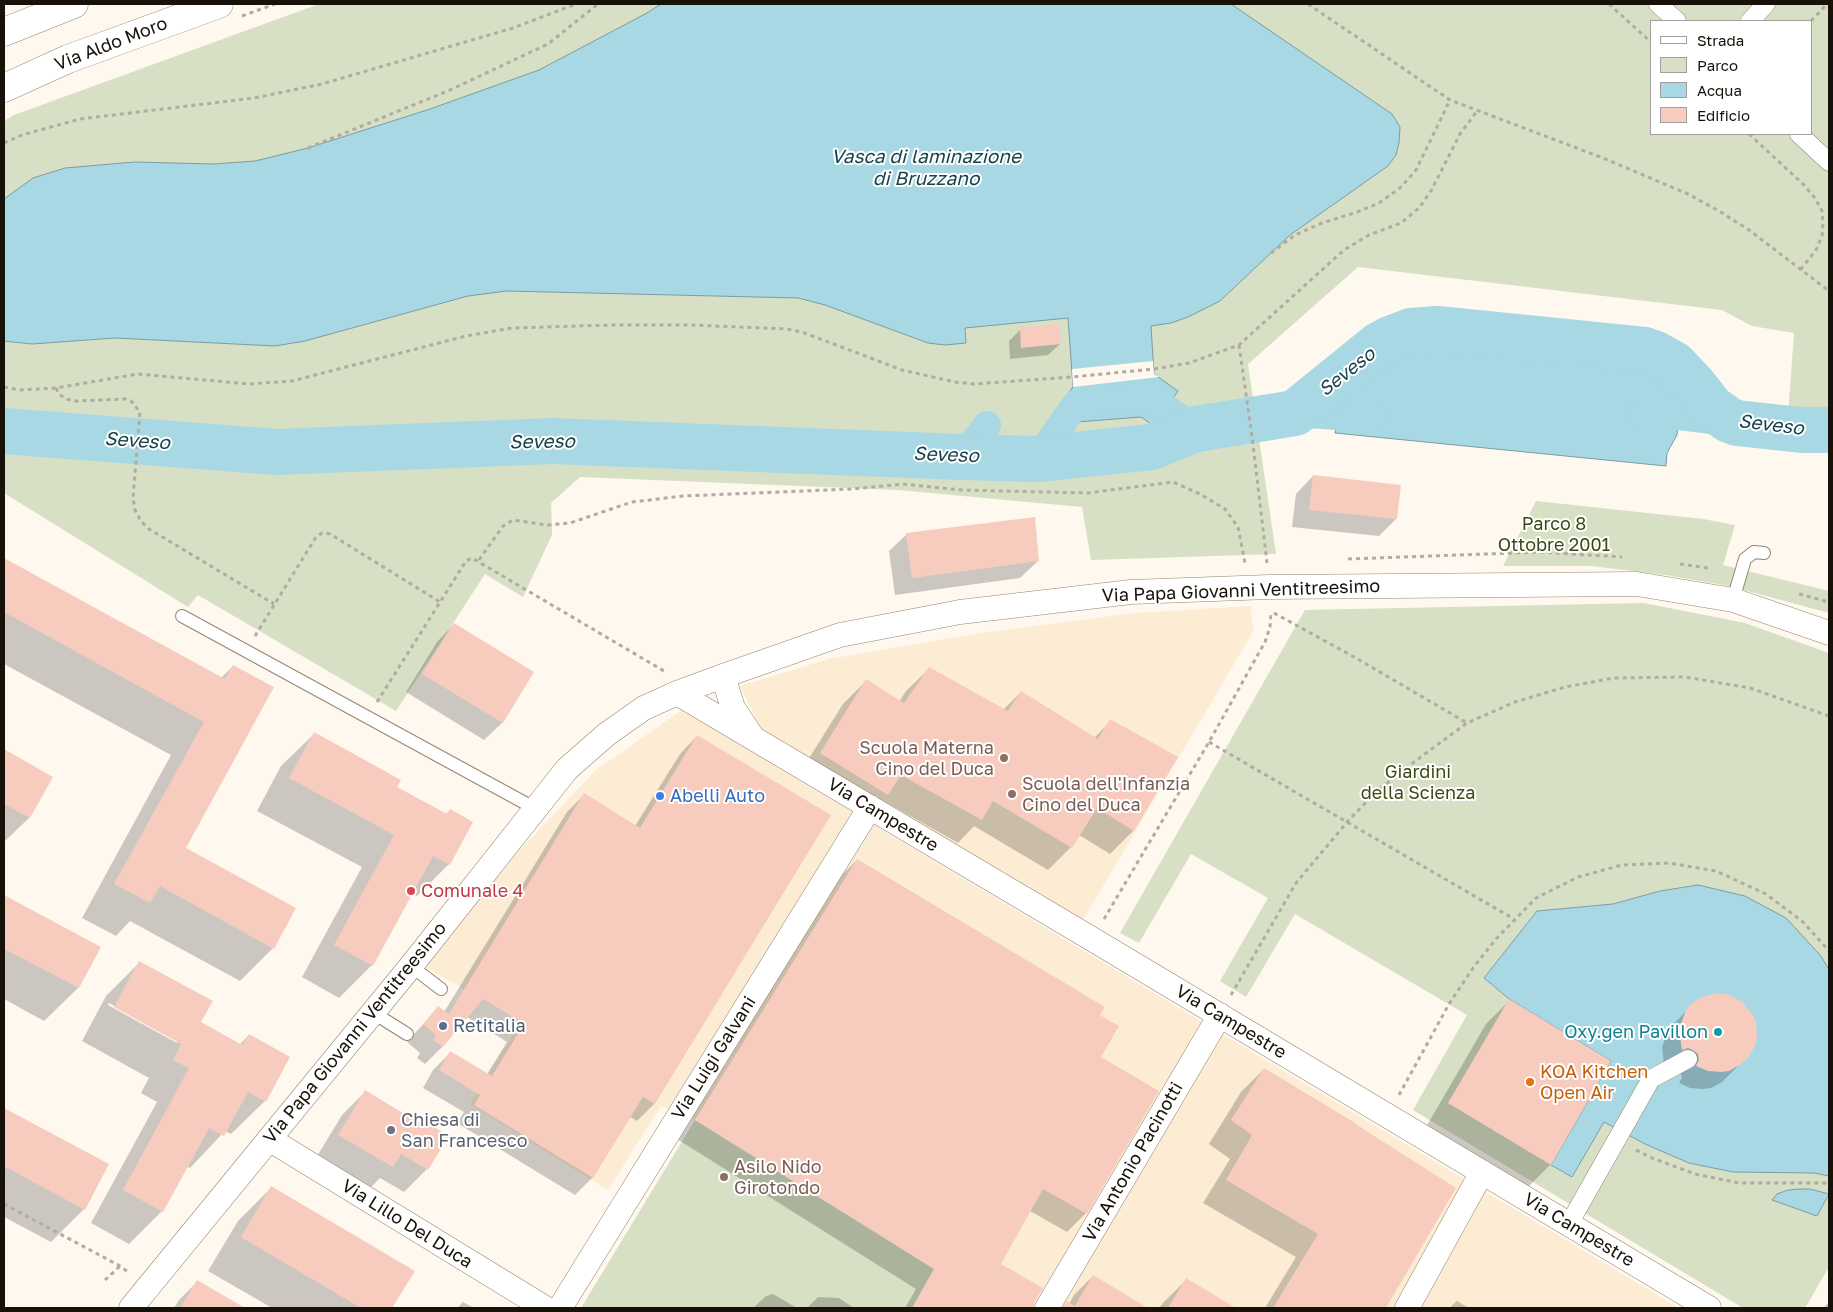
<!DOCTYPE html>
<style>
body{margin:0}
#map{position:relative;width:1833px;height:1312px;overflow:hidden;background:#fef8ef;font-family:"Golos Text",sans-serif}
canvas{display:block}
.frame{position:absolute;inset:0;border:5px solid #171109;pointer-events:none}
.legend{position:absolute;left:1650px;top:20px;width:162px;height:115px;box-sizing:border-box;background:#fff;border:1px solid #a2a09d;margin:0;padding:6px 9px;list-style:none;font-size:15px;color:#171109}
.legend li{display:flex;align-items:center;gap:10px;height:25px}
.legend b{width:25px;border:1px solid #a2a09d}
</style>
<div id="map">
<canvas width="1833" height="1312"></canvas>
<div class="frame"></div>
<ul class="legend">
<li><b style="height:6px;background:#fff"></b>Strada</li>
<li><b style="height:14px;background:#d7e0c4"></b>Parco</li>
<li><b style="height:14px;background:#a8d8e3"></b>Acqua</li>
<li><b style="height:14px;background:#f7ccbf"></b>Edificio</li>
</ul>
</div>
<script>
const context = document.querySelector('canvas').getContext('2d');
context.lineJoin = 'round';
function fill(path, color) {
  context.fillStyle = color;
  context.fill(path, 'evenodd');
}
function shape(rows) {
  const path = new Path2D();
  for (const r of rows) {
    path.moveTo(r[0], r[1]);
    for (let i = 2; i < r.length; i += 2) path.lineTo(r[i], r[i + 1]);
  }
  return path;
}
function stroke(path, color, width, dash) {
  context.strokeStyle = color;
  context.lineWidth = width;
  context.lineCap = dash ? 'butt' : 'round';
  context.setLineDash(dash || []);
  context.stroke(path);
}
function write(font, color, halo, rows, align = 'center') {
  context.font = font + ' "Golos Text",sans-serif';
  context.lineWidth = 4;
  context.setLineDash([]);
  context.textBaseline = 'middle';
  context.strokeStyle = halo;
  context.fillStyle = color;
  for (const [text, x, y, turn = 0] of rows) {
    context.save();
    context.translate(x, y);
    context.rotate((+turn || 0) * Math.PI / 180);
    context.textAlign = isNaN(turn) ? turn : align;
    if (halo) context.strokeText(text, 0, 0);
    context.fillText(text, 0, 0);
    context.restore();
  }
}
fill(shape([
 [1250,606,1254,630,1082,922,762,731,740,686,829,659,980,633,1135,613],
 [682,710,1679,1308,581,1308,695,1120,661,1106,608,1190,470,1104,521,1022,424,966,519,851,596,770]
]), '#fcecd4');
fill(shape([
 [319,4,1829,4,1829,446,1786,443,1794,333,1752,326,1722,310,1358,267,1248,364,1276,554,1091,560,1082,507,898,490,580,477,551,503,552,535,523,597,485,574,396,711,198,595,188,607,4,493,4,121,14,115],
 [1652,21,1812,21,1812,134,1652,134],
 [1536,501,1703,519,1735,525,1723,565,1829,591,1829,613,1729,586,1666,575,1591,566,1503,566],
 [1644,603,1745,623,1829,653,1829,970,1821,956,1698,885,1660,891,1613,904,1537,911,1484,978,1509,999,1611,1061,1551,1165,1572,1177,1604,1122,1645,1144,1689,1163,1733,1172,1814,1173,1829,1176,1829,1194,1810,1189,1800,1189,1817,1216,1829,1195,1829,1267,1805,1308,1743,1308,1413,1110,1467,1015,1295,914,1246,997,1220,981,1268,898,1191,854,1139,943,1120,933,1305,610],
 [695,1120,934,1269,912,1308,581,1308]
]), '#d7e0c4');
const water = shape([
 [661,4,1231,4,1392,114,1400,127,1399,143,1396,155,1388,166,1290,235,1220,301,1188,317,1171,323,1151,326,1154,374,1178,391,1154,426,1141,417,1077,422,1058,409,1073,387,1068,318,965,328,966,343,945,345,928,343,825,305,798,298,507,291,468,296,305,341,275,346,115,338,32,344,4,341,4,199,33,178,65,168,134,162,213,164,255,161,308,148,430,109,539,70,647,13,661,4],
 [1425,345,1644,368,1656,373,1674,386,1681,397,1677,435,1667,453,1666,466,1335,433,1339,401,1389,358,1413,347,1425,345],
 [1698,885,1745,896,1786,918,1821,956,1829,970,1829,1176,1814,1173,1733,1172,1689,1163,1645,1144,1604,1122,1572,1177,1551,1165,1611,1061,1509,999,1484,978,1537,911,1613,904,1660,891,1698,885],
 [1800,1189,1810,1189,1829,1194,1817,1216,1772,1200,1777,1194,1788,1190,1800,1189]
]);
fill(water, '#a8d8e3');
stroke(water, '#7c9ca2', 1);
fill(shape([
 [1153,361,1154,374,1159,377,1073,387,1072,369]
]), '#fef8ef');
fill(shape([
 [1021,329,1060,344,1048,355,1010,359,1009,341],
 [1313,476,1396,519,1379,536,1292,527,1296,494],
 [907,534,1038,561,1020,578,895,595,889,551],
 [4,559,221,678,233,666,184,848,273,948,240,981,130,921,116,936,82,918,171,755,4,664],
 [454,624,532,672,502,723,484,740,406,692,437,642],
 [930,668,1003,710,1021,692,1094,738,1111,721,1176,758,1133,831,1110,854,1079,835,1071,847,1048,870,974,826,958,843,882,800,864,817,798,776,843,704,866,681,899,702,906,691],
 [314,734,395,788,445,815,450,810,449,864,417,896,411,893,372,965,339,998,302,977,362,867,257,811,281,766],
 [697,736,830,815,654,1104,637,1121,630,1117,592,1178,575,1195,457,1123,464,1112,423,1088,433,1070,450,1053,487,1074,507,1042,467,1017,443,1046,425,1064,417,1058,420,1053,407,1042,438,1008,444,1012,567,812,584,795,635,826,680,754],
 [4,751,51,777,29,818,4,842],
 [857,860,1098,1015,1099,1058,1086,1213,1067,1232,1030,1211,999,1264,1034,1301,1032,1308,905,1308,916,1289,677,1139,838,879],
 [4,897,99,947,78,988,44,1021,4,999],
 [140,962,199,1023,239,1045,249,1035,265,1101,231,1134,225,1131,190,1168,186,1166,162,1211,129,1244,91,1223,157,1102,141,1093,149,1078,82,1041,106,996],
 [109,1003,177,1040,177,1043,108,1005],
 [1509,1001,1610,1062,1550,1165,1527,1188,1426,1127,1486,1024],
 [1691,1006,1747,1057,1722,1082,1711,1088,1703,1089,1690,1088,1679,1083,1682,1078,1680,1071,1664,1065,1662,1047,1669,1029],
 [1264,1069,1454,1188,1384,1308,1265,1308,1296,1257,1203,1203,1230,1159,1209,1144,1241,1092],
 [365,1092,427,1169,404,1192,380,1178,369,1189,316,1158,342,1115],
 [4,1109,108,1165,84,1209,51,1242,4,1217],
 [271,1188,413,1271,391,1308,272,1308,208,1271,238,1221],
 [1093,1276,1127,1297,1121,1308,1062,1308,1067,1303,1069,1304,1074,1295],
 [1186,1280,1234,1308,1159,1308,1163,1303],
 [198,1281,243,1308,174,1308,179,1300],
 [773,1294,797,1308,753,1308,766,1296],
 [818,1297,839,1298,854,1308,807,1308],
 [1457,1301,1469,1308,1449,1308],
 [463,1302,474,1308,457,1308],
 [1829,1302,1829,1308,1823,1308]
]), '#0003');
stroke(shape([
 [1295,413,1337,416,1373,416],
 [1641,416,1679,416,1737,423],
 [962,457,987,425],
 [1037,459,1076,404,1148,396,1196,429]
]), '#a8d8e3', 28);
stroke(shape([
 [4,431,276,452,553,441,962,457,1037,459,1152,447,1196,429,1295,413,1379,345,1390,339,1411,331,1437,329,1645,350,1656,354,1674,364,1693,384,1712,408,1729,420,1737,423,1801,430,1829,430]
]), '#a8d8e3', 46);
fill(shape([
 [1059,324,1061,344,1021,348,1020,328],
 [1313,475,1401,485,1397,519,1309,510],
 [1035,517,1039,561,912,578,906,533],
 [4,558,225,679,233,665,274,687,186,848,296,908,274,949,160,886,150,903,114,884,204,722,4,612],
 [454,623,534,672,503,723,422,674],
 [929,667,1008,711,1021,691,1098,739,1110,719,1178,757,1134,831,1097,808,1072,848,993,801,982,820,901,775,888,795,820,753,866,679,904,703],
 [314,732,401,780,397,787,447,814,450,809,473,822,450,865,433,856,373,966,334,945,394,835,289,778],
 [697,735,831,815,655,1104,643,1097,593,1178,474,1105,480,1095,439,1070,450,1051,492,1076,524,1024,483,999,443,1047,433,1040,436,1035,423,1024,438,1006,449,1014,584,793,640,828],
 [4,749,53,777,30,818,4,804],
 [857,859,1105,1007,1100,1015,1119,1026,1101,1057,1159,1091,1087,1214,1043,1189,1001,1264,1043,1288,1035,1301,1033,1308,912,1308,934,1269,695,1120],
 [4,895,101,947,79,988,4,949],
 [139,961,213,1001,201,1022,242,1045,249,1034,290,1057,266,1102,248,1092,224,1136,209,1128,163,1212,123,1190,189,1068,173,1060,181,1044,114,1007],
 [1718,993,1730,995,1742,1002,1753,1015,1756,1022,1757,1036,1755,1046,1748,1058,1741,1064,1729,1071,1722,1072,1708,1071,1696,1066,1699,1060,1698,1054,1693,1050,1688,1048,1682,1050,1679,1029,1686,1010,1690,1005,1702,997],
 [1509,999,1611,1061,1551,1165,1448,1103],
 [1264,1068,1357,1124,1357,1125,1456,1188,1386,1308,1273,1308,1318,1234,1226,1180,1252,1135,1231,1120],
 [365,1090,424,1126,426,1122,449,1136,428,1170,401,1154,393,1167,338,1135],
 [4,1108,109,1164,85,1210,4,1166],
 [271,1186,415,1271,392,1308,361,1308,241,1237],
 [1093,1275,1148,1308,1063,1308,1067,1301,1075,1306],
 [1186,1278,1236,1308,1168,1308],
 [197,1280,245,1308,180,1308]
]), '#f7ccbf');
const service = shape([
 [1733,600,1745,559,1754,552,1764,553],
 [182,616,536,809],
 [411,966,441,989],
 [372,1012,407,1034]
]);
const pedestrian = shape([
 [1658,4,1677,21],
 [1750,21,1766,4],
 [1799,134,1829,162],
 [1569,1224,1651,1079,1688,1059]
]);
const minor = shape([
 [723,676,733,708,751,735],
 [677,693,1092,939,1709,1308],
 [269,1139,545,1308],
 [131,1308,411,966,567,769,607,734,644,708,677,693,723,676,840,635,960,612,1131,592,1269,587,1637,584,1733,600,1829,633],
 [560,1308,870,807],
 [1047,1308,1220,1015],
 [1407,1308,1482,1172]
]);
const secondary = shape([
 [4,32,74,4],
 [4,88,68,59,219,4]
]);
stroke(service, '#948570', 14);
stroke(pedestrian, '#948570', 19);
stroke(minor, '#948570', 25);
stroke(secondary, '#948570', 29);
stroke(shape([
 [1308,4,1450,100,1603,158,1688,194,1719,211,1749,230,1829,291],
 [1609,4,1652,43],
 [242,16,275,4],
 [1811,21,1827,4],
 [1749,134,1803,184,1815,198,1822,211,1823,224,1822,236,1816,250,1801,269],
 [4,143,22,135,80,119,254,98,322,84,513,28,576,4],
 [308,148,450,90,548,44,598,4],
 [1271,253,1295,235,1322,223,1357,212,1379,203,1400,188,1416,170,1450,100],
 [1239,345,1252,436,1267,563],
 [4,387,20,390,56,388,138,374,249,384,292,381,466,336,512,328,612,325,692,325,787,329,802,332,902,370,955,382,974,384,1072,377,1154,369,1189,363,1239,345,1344,250,1369,235,1401,223,1419,208,1431,191,1460,134,1477,111],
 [56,388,59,394,66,399,76,401,125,399,131,401,140,412,133,498,135,510,141,521,149,529,274,604],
 [1348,559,1541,552,1622,557],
 [479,560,503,526,513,520,547,525,570,523,632,502,683,496,852,489,903,484,961,490,1088,493,1173,482,1200,494,1225,509,1238,527,1245,563],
 [1680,564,1708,568],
 [1799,594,1829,602],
 [1274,613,1356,658,1467,723],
 [255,636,316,537,322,533,330,534,440,602],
 [377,702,466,561,472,558,664,671],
 [1209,742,1514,919],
 [1104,919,1209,742,1265,642,1270,627,1271,612],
 [1231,995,1296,883,1348,821,1376,792,1410,765,1467,723,1515,702,1565,687,1614,678,1685,677,1750,688,1829,716],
 [1399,1095,1449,1004,1473,968,1496,939,1536,898,1578,877,1622,865,1669,863,1716,871,1766,894,1803,922,1829,951],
 [1483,1144,1491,1129],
 [1636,1150,1652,1158,1695,1174,1739,1183,1825,1183,1829,1185],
 [4,1204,120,1266,128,1272],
 [105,1280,120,1266]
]), '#b1aba3', 3, [4, 4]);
stroke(service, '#fff', 12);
stroke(pedestrian, '#fff', 18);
stroke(minor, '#fff', 24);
stroke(secondary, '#fff', 28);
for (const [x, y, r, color] of [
 [1004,758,5,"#8d6e63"],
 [1012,794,5,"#8d6e63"],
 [660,796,5,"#3f7fe0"],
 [411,891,5,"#e0444e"],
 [443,1026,5,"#5c6f8a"],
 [1718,1032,5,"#0f9aa8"],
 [1530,1082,5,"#e8710a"],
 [391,1130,5,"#6b7280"],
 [724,1177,5,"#8d6e63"]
]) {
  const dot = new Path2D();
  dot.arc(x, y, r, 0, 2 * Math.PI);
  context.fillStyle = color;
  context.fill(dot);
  stroke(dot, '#fff', 2);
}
write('18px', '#171109', '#fff', [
 ["Via Aldo Moro",111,44,-21],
 ["Via Papa Giovanni Ventitreesimo",1241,591,-2],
 ["Via Campestre",883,815,31],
 ["Via Campestre",1231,1022,31],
 ["Via Papa Giovanni Ventitreesimo",355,1033,-51],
 ["Via Luigi Galvani",714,1058,-58],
 ["Via Antonio Pacinotti",1133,1162,-60],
 ["Via Lillo Del Duca",407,1224,32],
 ["Via Campestre",1579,1230,31]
]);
write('18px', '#3c490e', '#fff', [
 ["Parco 8",1554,524],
 ["Ottobre 2001",1554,545],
 ["Giardini",1418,772],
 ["della Scienza",1418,793]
]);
write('18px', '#785e54', '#fff', [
 ["Scuola Materna",994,748,"right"],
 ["Cino del Duca",994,769,"right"],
 ["Scuola dell'Infanzia",1022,784],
 ["Cino del Duca",1022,805],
 ["Asilo Nido",734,1167],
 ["Girotondo",734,1188]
], 'left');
write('18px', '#366cbe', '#fff', [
 ["Abelli Auto",670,796]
], 'left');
write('18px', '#be3a42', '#fff', [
 ["Comunale 4",421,891]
], 'left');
write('18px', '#4e5e75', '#fff', [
 ["Retitalia",453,1026]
], 'left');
write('18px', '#0d838f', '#fff', [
 ["Oxy.gen Pavillon",1708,1032]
], 'right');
write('18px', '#c56008', '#fff', [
 ["KOA Kitchen",1540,1072],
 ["Open Air",1540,1093]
], 'left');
write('18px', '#5b616d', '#fff', [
 ["Chiesa di",401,1120],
 ["San Francesco",401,1141]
], 'left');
write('italic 19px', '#18434c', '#fff', [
 ["Vasca di laminazione",926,157],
 ["di Bruzzano",926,179],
 ["Seveso",1347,372,-38],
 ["Seveso",1771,425,7],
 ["Seveso",137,441,4],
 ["Seveso",542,442,-1],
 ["Seveso",946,455,2]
]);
</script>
